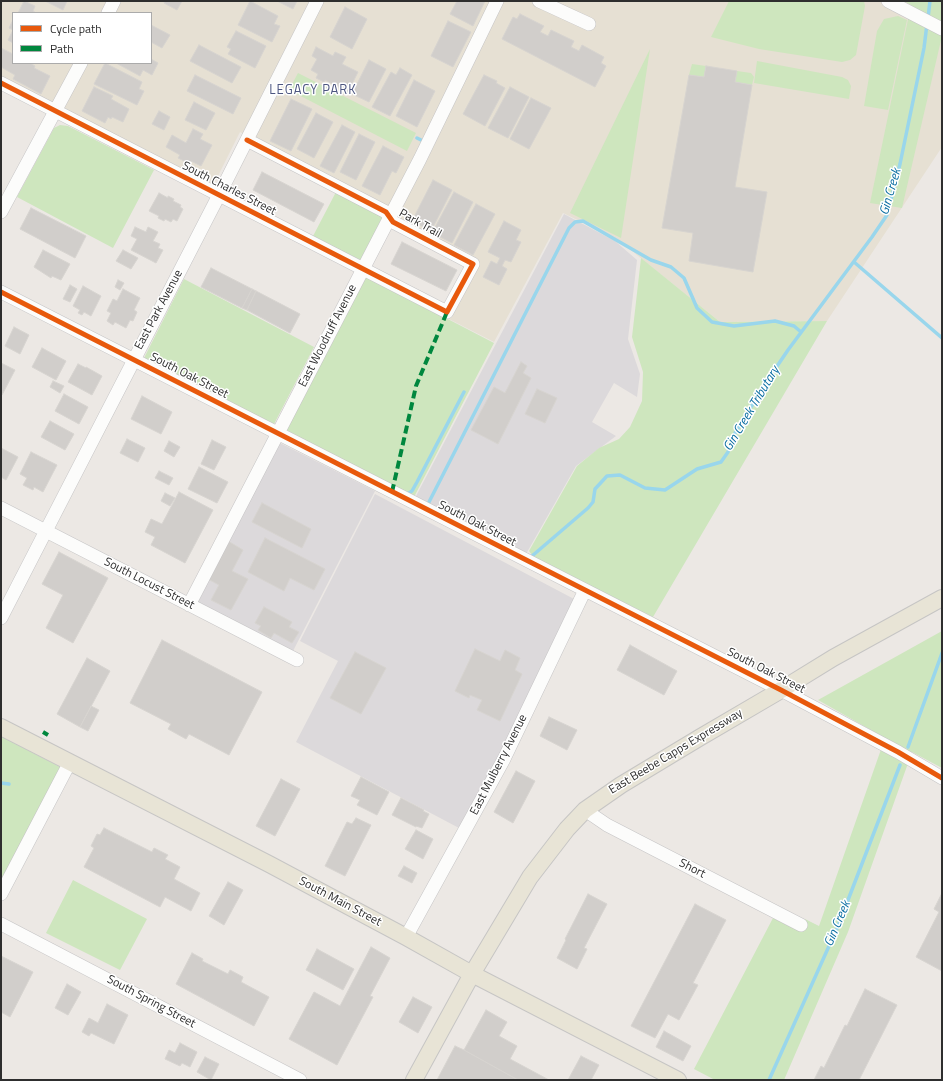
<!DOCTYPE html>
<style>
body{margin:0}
#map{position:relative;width:943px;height:1081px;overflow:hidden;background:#ece8e4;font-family:"Titillium Web",sans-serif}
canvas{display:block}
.frame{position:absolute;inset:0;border:2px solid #2e2e2e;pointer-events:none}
.legend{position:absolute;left:12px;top:12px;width:140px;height:52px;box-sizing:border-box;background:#fff;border:1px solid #ababab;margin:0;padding:5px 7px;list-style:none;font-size:12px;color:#2e2e2e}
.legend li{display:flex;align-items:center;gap:8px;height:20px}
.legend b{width:20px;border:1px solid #ababab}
</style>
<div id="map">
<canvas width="943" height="1081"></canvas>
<div class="frame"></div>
<ul class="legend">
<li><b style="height:5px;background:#e8590c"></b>Cycle path</li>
<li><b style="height:5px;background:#00873e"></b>Path</li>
</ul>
</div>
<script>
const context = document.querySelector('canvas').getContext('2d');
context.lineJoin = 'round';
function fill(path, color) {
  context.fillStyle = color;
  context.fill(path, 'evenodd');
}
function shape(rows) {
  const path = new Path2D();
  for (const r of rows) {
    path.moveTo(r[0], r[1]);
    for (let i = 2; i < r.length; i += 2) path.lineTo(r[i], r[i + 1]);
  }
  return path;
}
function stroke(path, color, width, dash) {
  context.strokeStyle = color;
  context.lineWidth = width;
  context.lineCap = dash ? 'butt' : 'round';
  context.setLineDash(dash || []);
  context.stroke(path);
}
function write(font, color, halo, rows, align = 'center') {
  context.font = font + ' "Titillium Web",sans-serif';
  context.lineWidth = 3;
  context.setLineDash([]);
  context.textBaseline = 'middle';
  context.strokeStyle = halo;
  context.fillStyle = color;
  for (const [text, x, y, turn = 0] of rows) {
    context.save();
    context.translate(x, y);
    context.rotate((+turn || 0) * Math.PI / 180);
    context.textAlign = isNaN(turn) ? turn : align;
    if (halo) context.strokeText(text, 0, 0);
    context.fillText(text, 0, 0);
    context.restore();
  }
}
fill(shape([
 [564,214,615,241,637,260,628,339,640,374,637,397,614,383,592,422,616,436,576,466,526,554,415,498],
 [278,442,375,491,292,653,195,603],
 [375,494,574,599,500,757,459,828,296,742,338,661,300,641]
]), '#dcd9db');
fill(shape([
 [1,1,942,1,942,147,827,321,720,322,617,239,563,213,494,342,449,319,479,263,395,219,387,209,240,132,213,186,1,77],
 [13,13,151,13,151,63,13,63]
]), '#e6e0d3');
fill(shape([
 [729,1,864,1,865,6,856,55,850,60,842,62,759,49,711,37],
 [904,1,942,1,942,36,902,208,870,203,911,5],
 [898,16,907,20,888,110,864,106,877,31,884,19],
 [650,49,621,238,570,213],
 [757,61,842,77,848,80,851,86,849,99,754,83],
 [692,64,706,66,704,77,689,75],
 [737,71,751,73,754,77,752,85,735,82],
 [298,73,416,133,407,151,289,90],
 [60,125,68,126,154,170,113,248,17,197,54,128],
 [336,192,383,217,360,263,312,238],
 [641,258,720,322,827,321,653,617,536,560,529,551,577,466,599,448,619,439,630,427,642,401,643,372,632,337],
 [365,276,494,343,414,497,286,430],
 [184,279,314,347,273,426,144,358],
 [942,631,942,768,912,752,848,932,784,1080,715,1080,694,1069,773,918,799,931,805,919,819,926,885,738,818,700],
 [1,736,62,768,1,891],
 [73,880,147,919,120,970,46,933]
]), '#cee6be');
stroke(shape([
 [928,18,930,1],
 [417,138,421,140],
 [854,262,942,338],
 [407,494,412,491,417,482,464,392],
 [429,502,569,228,575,222,583,221,651,260,671,267,684,278,697,308,712,322,734,326,775,321,794,326,801,332],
 [532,556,588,508,593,502,595,489,607,476,620,475,645,488,665,490,697,469,721,462,728,452,735,433,765,384,788,350,872,237,887,215,900,164,924,48,927,24],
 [908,747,942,653],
 [1,783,9,784],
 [769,1080,838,926,900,765]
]), '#99d6ec', 3.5);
const building = shape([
 [24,1,35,6,33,11,36,13,18,13,24,1],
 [45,1,67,1,63,10,45,1],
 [165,1,182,1,177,10,164,3,165,1],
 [250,1,278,16,274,24,280,26,272,42,238,25,250,1],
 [277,1,297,1,293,9,277,1],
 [457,1,485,1,473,26,450,14,457,1],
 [345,7,367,19,352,49,330,37,345,7],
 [520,14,544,26,540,32,548,36,551,30,574,41,571,47,579,51,582,45,604,57,601,63,606,66,595,87,502,39,513,17,517,19,520,14],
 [13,20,13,43,8,40,13,30,9,28,13,20],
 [448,21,471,32,453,67,431,56,448,21],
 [151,25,170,35,162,48,151,42,151,25],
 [236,31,266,46,255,68,228,54,231,49,227,47,236,31],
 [199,45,241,67,232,83,190,61,199,45],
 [316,47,333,56,335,52,346,57,342,64,358,72,348,92,325,80,324,82,316,78,318,74,311,70,317,59,312,56,316,47],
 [1,48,13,54,13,63,30,63,35,66,34,68,50,76,41,94,13,79,15,75,1,67,1,48],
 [151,59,158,63,152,75,143,70,140,76,116,63,151,63,151,59],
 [369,60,386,69,369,102,352,94,369,60],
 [105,63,142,82,139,89,144,91,137,105,94,84,105,63],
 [706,66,737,71,735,82,752,85,735,187,767,192,753,272,689,261,693,233,662,228,689,75,704,77,706,66],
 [400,68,412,75,390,116,372,107,391,72,396,75,400,68],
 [195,75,241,98,233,114,187,91,195,75],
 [484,75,497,81,496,83,505,88,485,126,463,114,484,75],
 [414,80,435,91,417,127,396,116,414,80],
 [94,87,113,96,111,99,129,109,123,122,112,117,111,119,108,117,105,123,82,111,94,87],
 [510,87,529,97,508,138,488,128,510,87],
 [531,98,551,108,529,149,510,139,531,98],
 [291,99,312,109,291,151,270,141,291,99],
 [194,102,215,113,206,130,185,120,194,102],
 [159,111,170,117,164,130,152,124,159,111],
 [316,113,333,122,314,158,297,149,316,113],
 [342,125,355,132,334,173,320,166,342,125],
 [193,129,203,134,200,139,212,145,201,166,191,161,190,164,178,158,180,155,166,147,172,135,186,143,193,129],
 [359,134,375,142,356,180,340,172,359,134],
 [383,146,404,157,396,173,392,171,380,195,362,186,383,146],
 [262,172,324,204,314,222,253,190,262,172],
 [433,180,452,190,431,231,412,221,433,180],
 [454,192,473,202,452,243,432,233,454,192],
 [159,193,168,198,168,196,174,199,173,201,181,205,180,207,183,209,177,221,173,219,171,222,165,219,164,221,158,218,159,216,149,211,159,193],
 [476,204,495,214,473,255,454,245,476,204],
 [31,208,86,236,75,258,20,229,31,208],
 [504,221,521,230,516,240,521,242,511,262,505,260,502,266,507,269,499,285,483,277,491,261,497,264,500,258,488,252,504,221],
 [135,227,146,232,148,227,158,232,153,241,160,244,158,248,163,250,156,263,131,250,137,239,131,236,135,227],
 [402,242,457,270,446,291,391,264,402,242],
 [43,250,70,264,61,280,52,276,51,278,34,267,43,250],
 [123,250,138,258,131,269,116,261,123,250],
 [211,268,252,289,242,308,201,287,211,268],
 [118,280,124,283,120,290,115,287,118,280],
 [70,285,77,289,70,302,63,299,70,285],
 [83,286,101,296,91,316,84,312,82,315,78,313,80,310,73,306,83,286],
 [123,289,140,298,134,310,137,312,133,321,130,320,126,328,115,322,113,325,107,321,111,313,107,311,113,299,117,301,123,289],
 [252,289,256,291,247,310,242,308,252,289],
 [256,291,300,314,290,333,247,310,256,291],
 [14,327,29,335,20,354,5,346,14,327],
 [42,348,66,361,56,380,32,367,42,348],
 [521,362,527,366,523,373,531,378,498,444,471,430,494,387,505,393,521,362],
 [1,363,15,370,2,395,1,394,1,363],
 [78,364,86,368,86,367,102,376,92,395,68,382,78,364],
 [53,381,64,386,60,393,50,387,53,381],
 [537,389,557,398,545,423,525,414,537,389],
 [64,394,88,407,79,424,55,411,64,394],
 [142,396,172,412,161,434,131,419,142,396],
 [50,421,74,434,65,450,41,437,50,421],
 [127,439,145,448,138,462,120,453,127,439],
 [212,440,226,447,214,470,201,464,212,440],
 [169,441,180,447,174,457,164,451,169,441],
 [1,448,18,457,6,480,1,477,1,448],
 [31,452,57,465,43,492,34,487,33,490,23,485,27,478,20,474,31,452],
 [199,467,228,482,217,503,188,489,199,467],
 [159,471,173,478,169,485,155,478,159,471],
 [179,492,213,510,185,563,151,545,155,537,145,532,151,519,162,524,179,492],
 [165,493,175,498,170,506,161,501,165,493],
 [262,503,311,529,302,548,252,522,262,503],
 [265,538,325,569,314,590,290,578,284,591,248,572,265,538],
 [228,541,243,550,232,571,248,579,231,610,211,600,219,585,208,579,228,541],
 [59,552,108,578,73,643,46,628,63,595,42,584,59,552],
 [264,607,292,622,289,627,299,632,292,643,274,633,271,638,258,630,261,626,255,623,264,607],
 [162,640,262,692,229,755,189,734,186,739,168,729,171,724,130,703,162,640],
 [630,645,677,671,664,695,617,670,630,645],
 [475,649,500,661,505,650,520,658,515,670,522,674,500,721,477,710,482,700,470,695,469,698,455,691,475,649],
 [355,652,386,668,361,714,330,698,355,652],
 [87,658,110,671,80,727,57,714,87,658],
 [91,706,99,710,88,731,80,727,91,706],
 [549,717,577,730,567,750,540,736,549,717],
 [516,771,535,781,513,823,494,812,516,771],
 [361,777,389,792,377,815,357,805,360,800,351,796,361,777],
 [281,779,300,789,275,836,256,826,281,779],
 [401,798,424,810,423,811,429,814,422,828,416,826,416,827,392,815,401,798],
 [356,818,371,825,345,876,325,866,347,822,352,824,356,818],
 [104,828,152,852,154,848,168,855,165,859,180,867,174,879,200,893,191,911,165,897,160,907,84,867,94,848,91,846,97,834,100,835,104,828],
 [416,830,433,839,423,859,405,849,416,830],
 [404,866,417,873,412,883,398,876,404,866],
 [228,882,243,890,224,925,209,916,228,882],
 [942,893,942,971,916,957,939,912,934,909,942,893],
 [588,894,607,904,584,948,587,949,577,969,557,958,566,940,565,939,588,894],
 [695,904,726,920,693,983,698,985,679,1020,668,1014,655,1038,631,1026,695,904],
 [371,947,390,958,370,996,373,997,337,1065,289,1039,314,992,340,1006,371,947],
 [317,949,354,969,343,990,306,970,317,949],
 [192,953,203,959,202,961,228,974,230,970,243,977,241,982,269,997,254,1026,176,984,192,953],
 [1,956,33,972,10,1017,1,1012,1,956],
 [67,984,81,992,68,1015,55,1008,67,984],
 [865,989,897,1005,859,1080,814,1080,821,1066,824,1068,845,1025,847,1026,865,989],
 [413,997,432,1007,418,1033,399,1022,413,997],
 [107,1004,128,1015,114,1044,91,1033,89,1036,82,1032,89,1018,98,1023,107,1004],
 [486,1010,507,1022,499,1036,517,1046,510,1059,549,1080,518,1080,464,1050,486,1010],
 [664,1031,691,1046,683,1061,656,1047,664,1031],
 [180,1043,197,1052,190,1067,182,1063,180,1066,165,1059,169,1050,175,1053,180,1043],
 [455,1046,464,1050,518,1080,437,1080,455,1046],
 [581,1056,599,1065,591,1080,568,1080,581,1056],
 [205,1057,219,1064,211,1080,197,1072,205,1057]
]);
fill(building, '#d1cecb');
stroke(building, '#d7d4d0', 1);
const minor = shape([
 [539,1,589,24],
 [888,1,942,29],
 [108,13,114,1],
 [1,83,447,312,473,264,393,222,386,212,247,140],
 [1,212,81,63],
 [1,292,781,690,898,752,942,778],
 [1,508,297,660],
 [189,605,420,159,497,1],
 [1,618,219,195,317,1],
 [585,810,607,825,801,925],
 [1,894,70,762],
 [1,924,300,1080],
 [406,937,504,759,585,590]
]);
const major = shape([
 [1,727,269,864,406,937,472,974,678,1080],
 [414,1080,472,974,530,877,567,829,585,810,621,785,699,738,781,690,833,658,942,598]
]);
stroke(minor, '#c5c4c5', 14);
stroke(major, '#c6c5c4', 18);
stroke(minor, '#fcfcfb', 13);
stroke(major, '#e8e4d6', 16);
stroke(shape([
 [392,492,416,386,447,312],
 [43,732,48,735]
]), '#00873e', 4, [8, 4]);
stroke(shape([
 [1,83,447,312,473,264,393,222,386,212,247,140],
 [1,292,781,690,898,752,942,778]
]), '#e8590c', 5);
write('12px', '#2e2e2e', '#fff', [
 ["South Charles Street",229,189,27],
 ["Park Trail",420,224,29],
 ["East Park Avenue",159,310,-62],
 ["East Woodruff Avenue",328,336,-63],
 ["South Oak Street",189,376,27],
 ["South Oak Street",477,524,27],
 ["South Locust Street",149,584,27],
 ["South Oak Street",766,671,27],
 ["East Beebe Capps Expressway",676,752,-31],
 ["East Mulberry Avenue",499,765,-63],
 ["Short",692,869,27],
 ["South Main Street",340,902,28],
 ["South Spring Street",151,1002,28]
]);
context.letterSpacing = '1px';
write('13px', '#4d5680', '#fff', [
 ["LEGACY PARK",313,91]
]);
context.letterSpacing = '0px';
write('italic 13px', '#0d6fa3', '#fff', [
 ["Gin Creek",891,192,-74],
 ["Gin Creek Tributary",752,409,-59],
 ["Gin Creek",838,924,-67]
]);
</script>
